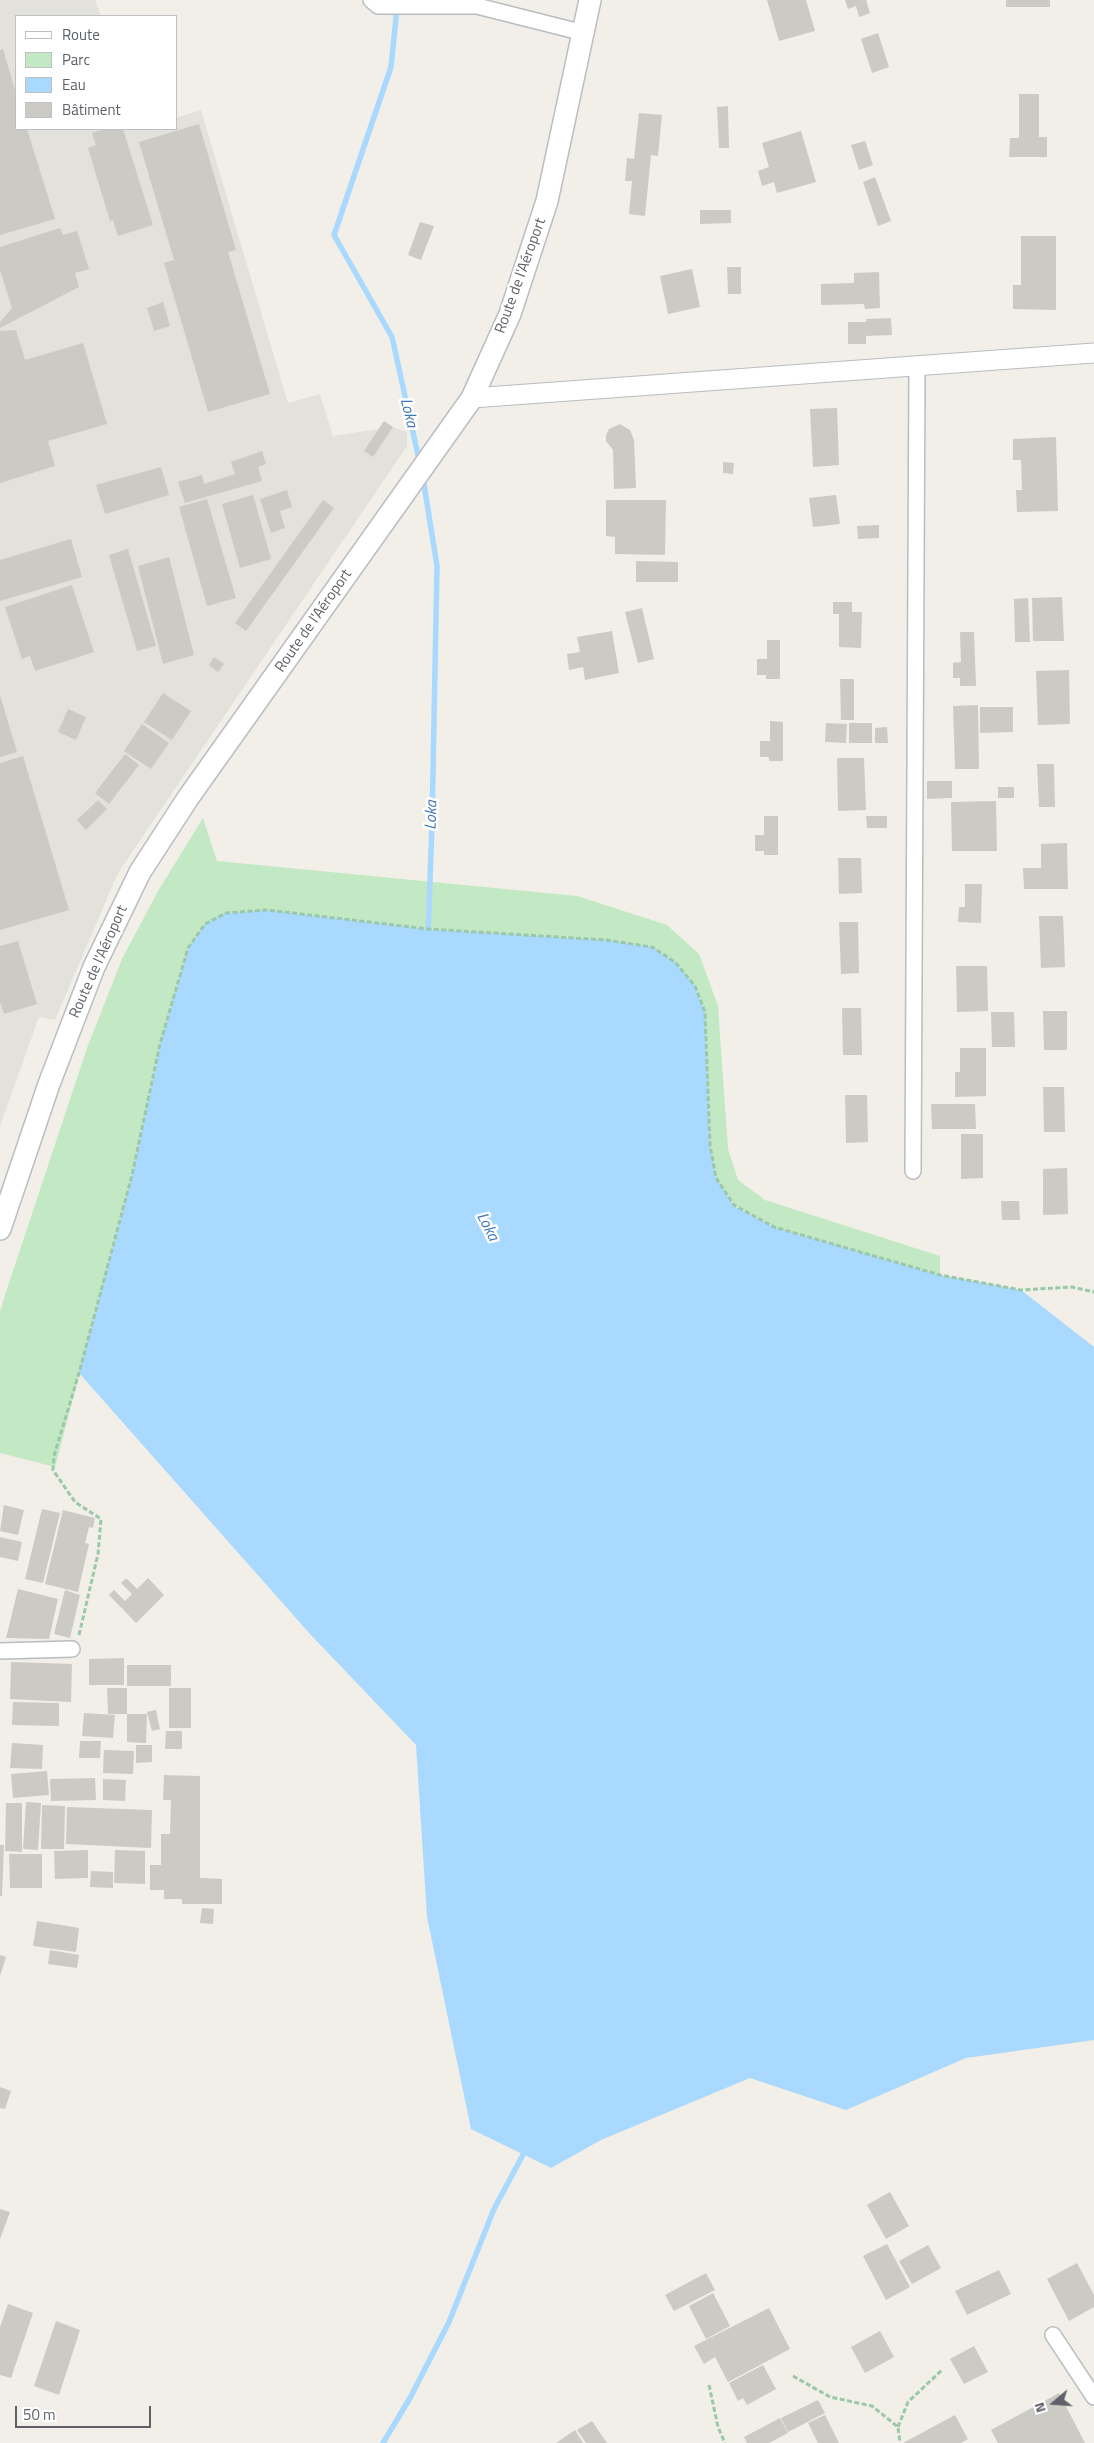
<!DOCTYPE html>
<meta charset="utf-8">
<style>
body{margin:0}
#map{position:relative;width:1094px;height:2443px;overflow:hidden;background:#f1efe7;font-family:"Titillium Web",sans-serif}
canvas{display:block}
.legend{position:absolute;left:15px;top:15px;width:162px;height:115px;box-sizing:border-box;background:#fff;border:1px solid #bfc0c3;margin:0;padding:6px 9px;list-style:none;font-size:15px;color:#5e6268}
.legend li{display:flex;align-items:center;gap:10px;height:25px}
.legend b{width:25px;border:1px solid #bfc0c3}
.north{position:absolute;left:1029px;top:2378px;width:50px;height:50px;-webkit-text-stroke:4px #fff;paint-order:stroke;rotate:252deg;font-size:14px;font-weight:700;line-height:20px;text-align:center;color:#5e6268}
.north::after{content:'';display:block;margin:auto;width:18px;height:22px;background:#5e6268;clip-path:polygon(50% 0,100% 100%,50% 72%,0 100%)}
.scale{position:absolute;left:15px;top:2406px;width:136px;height:22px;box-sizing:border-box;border:2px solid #5e6268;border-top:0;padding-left:6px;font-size:15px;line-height:18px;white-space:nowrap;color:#5e6268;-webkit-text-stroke:4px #fff;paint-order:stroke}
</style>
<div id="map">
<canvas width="1094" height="2443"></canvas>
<ul class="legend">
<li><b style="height:6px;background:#fff"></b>Route</li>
<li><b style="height:14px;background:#c3e8c4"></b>Parc</li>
<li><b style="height:14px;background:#a9d9ff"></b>Eau</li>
<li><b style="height:14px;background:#cccac4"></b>Bâtiment</li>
</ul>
<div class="north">N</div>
<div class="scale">50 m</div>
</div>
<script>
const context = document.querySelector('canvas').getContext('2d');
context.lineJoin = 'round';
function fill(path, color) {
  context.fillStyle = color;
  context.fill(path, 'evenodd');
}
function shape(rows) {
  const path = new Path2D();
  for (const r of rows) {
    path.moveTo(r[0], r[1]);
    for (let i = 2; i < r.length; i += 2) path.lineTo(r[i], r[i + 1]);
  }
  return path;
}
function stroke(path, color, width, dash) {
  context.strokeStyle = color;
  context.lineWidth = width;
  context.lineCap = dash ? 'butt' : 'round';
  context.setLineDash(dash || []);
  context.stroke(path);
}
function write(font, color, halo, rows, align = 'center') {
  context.font = font + ' "Titillium Web",sans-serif';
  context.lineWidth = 5;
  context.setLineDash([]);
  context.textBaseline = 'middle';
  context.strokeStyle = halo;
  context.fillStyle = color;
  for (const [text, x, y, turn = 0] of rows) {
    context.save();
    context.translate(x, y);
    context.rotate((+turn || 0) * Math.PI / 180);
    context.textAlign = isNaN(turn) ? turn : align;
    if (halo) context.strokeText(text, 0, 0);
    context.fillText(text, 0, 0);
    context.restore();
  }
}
fill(shape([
 [0,0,95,0,101,16,16,16,16,129,176,129,176,118,201,110,288,403,320,394,333,436,392,427,407,432,407,446,118,873,55,1020,39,1017,0,1126]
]), '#e2e1db');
fill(shape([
 [203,818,217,861,577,896,667,925,699,954,718,1006,728,1149,738,1180,765,1200,940,1256,940,1275,774,1227,734,1205,716,1178,710,1145,705,1012,695,986,675,962,652,947,606,940,428,929,267,910,226,913,188,948,160,1044,132,1175,55,1467,0,1453,0,1312,5,1295,87,1048,122,959,158,891]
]), '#c3e8c4');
fill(shape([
 [267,910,428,929,606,940,652,947,675,962,695,986,705,1012,710,1145,716,1178,734,1206,774,1227,940,1275,1021,1290,1094,1347,1094,2040,966,2058,846,2110,750,2078,601,2140,551,2168,471,2129,427,1917,416,1745,310,1634,79,1373,132,1175,160,1044,188,948,205,924,225,913]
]), '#a9d9ff');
stroke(shape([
 [397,8,391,67,334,235,392,337,420,464],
 [423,478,437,566,432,824,428,937],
 [383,2443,410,2398,449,2322,494,2209,526,2149]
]), '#a9d9ff', 5.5);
fill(shape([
 [767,0,806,0,815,31,779,41],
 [845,0,866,0,870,13,859,17,856,6,848,9],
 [1006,0,1050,0,1050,7,1006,7],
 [878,33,889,67,872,73,861,39],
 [3,49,16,93,16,129,27,129,55,219,0,235,0,50],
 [1019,94,1039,94,1039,137,1047,137,1047,157,1009,157,1010,138,1019,138],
 [728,106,729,148,719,148,717,107],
 [639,113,662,115,658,156,651,155,645,216,629,214,632,181,625,181,627,158,634,159],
 [199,124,236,250,228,252,270,394,208,412,164,263,174,260,139,142],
 [105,129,123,129,153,225,118,236,113,220,110,221,88,148,96,145,92,133],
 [801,131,816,182,777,193,774,182,762,186,758,171,769,167,762,143],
 [865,141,873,165,859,170,851,145],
 [875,177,891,221,878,226,863,182],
 [700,210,731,210,731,223,700,224],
 [420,222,434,226,421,260,408,255],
 [60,228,63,235,77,231,89,269,75,273,79,287,0,328,0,322,12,308,0,270,0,247],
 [1021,236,1056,236,1056,310,1013,309,1013,285,1021,285],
 [727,267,741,267,741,294,728,294],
 [692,269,700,307,668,314,660,276],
 [879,272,880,308,865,309,864,304,821,305,821,284,854,283,854,273],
 [163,302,170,326,154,331,147,308],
 [891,318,892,335,866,336,866,344,848,344,848,322,866,322,866,319],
 [16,330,25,360,83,343,107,424,48,441,55,466,0,483,0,331],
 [837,408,839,465,813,467,810,409],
 [384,421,393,427,373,457,364,451],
 [620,424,630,430,634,440,636,488,614,489,613,450,606,441,606,435,609,429],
 [1056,437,1058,511,1017,512,1016,490,1022,490,1021,460,1013,460,1013,439],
 [262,451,266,464,258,467,262,481,185,503,178,482,202,475,204,484,235,474,231,462],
 [723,462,734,463,733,474,723,473],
 [161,467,169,495,105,514,96,485],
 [287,490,292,507,280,511,285,528,271,533,260,499],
 [253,495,271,559,240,568,222,504],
 [836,495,840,524,813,527,809,498],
 [207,499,236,598,207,606,179,507],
 [323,500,334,508,246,631,235,623],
 [606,500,666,500,665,555,615,554,615,537,606,536],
 [879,525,879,538,858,539,857,526],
 [71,539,82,577,0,601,0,560],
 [128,549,156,646,137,651,109,555],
 [169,557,194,655,163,664,138,566],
 [636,561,678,562,678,582,636,582],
 [72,585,94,652,35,671,30,656,22,659,5,607],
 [1062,597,1064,641,1033,641,1032,598],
 [1028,598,1030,642,1015,642,1014,599],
 [833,602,852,602,852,612,862,612,861,648,839,647,839,614,833,614],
 [642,608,654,659,638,663,625,612],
 [612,631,619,673,585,680,583,667,569,670,567,654,580,652,577,637],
 [960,632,974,632,976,686,960,686,960,678,953,678,953,663,961,662],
 [767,640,780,640,780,679,766,679,766,675,757,675,757,659,767,659],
 [214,657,224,664,218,672,209,665],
 [1069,670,1070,724,1038,725,1036,671],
 [840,679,854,679,854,720,841,720],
 [163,693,191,711,172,740,144,722],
 [0,695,17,752,0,757],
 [978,705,979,769,955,769,953,706],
 [980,707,1013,707,1013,732,980,733],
 [68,709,86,717,76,740,58,732],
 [770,721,783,722,783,761,769,761,769,757,760,757,760,741,770,741],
 [826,723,847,724,846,743,825,742],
 [849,723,872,723,872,743,849,743],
 [142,724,169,743,151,769,124,751],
 [887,727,888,743,875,743,875,728],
 [125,754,139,765,109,804,95,793],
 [23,756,69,910,0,930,0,763],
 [837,758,864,758,866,810,838,811],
 [1037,764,1054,764,1055,807,1039,807],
 [927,781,952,781,952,798,927,799],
 [998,787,1014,787,1014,798,998,798],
 [98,800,107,809,86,830,77,820],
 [996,801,997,851,952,851,951,802],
 [764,816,778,816,778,855,764,855,764,851,755,851,755,835,764,835],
 [866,816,887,816,887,828,867,828],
 [1067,843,1068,889,1024,889,1023,868,1041,868,1041,844],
 [838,858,861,858,862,893,839,894],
 [965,884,982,884,981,923,958,922,959,907,965,907],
 [1039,916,1063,916,1065,967,1041,968],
 [839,922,858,922,859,973,841,974],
 [18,941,37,1004,4,1014,0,1002,0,946],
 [956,966,987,966,988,1011,957,1012],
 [842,1008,861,1008,862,1055,843,1055],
 [1043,1011,1067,1011,1067,1050,1044,1050],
 [991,1012,1014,1012,1015,1047,992,1047],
 [960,1048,986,1048,986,1096,955,1097,955,1072,960,1072],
 [1043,1087,1064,1087,1065,1132,1044,1132],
 [845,1095,867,1095,868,1142,846,1143],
 [931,1104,975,1104,976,1129,932,1129],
 [961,1134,983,1134,983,1178,961,1179],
 [1067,1168,1068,1214,1043,1215,1043,1169],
 [1001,1201,1019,1201,1020,1220,1002,1220],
 [4,1505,24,1510,18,1535,0,1531],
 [42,1509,60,1513,43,1583,25,1579],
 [63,1510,95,1518,93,1528,89,1527,85,1543,89,1544,78,1592,45,1584],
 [0,1537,22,1542,18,1561,0,1557],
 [126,1578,137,1589,148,1578,164,1595,136,1623,109,1595,114,1590,125,1601,132,1594,121,1583],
 [18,1589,58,1599,49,1639,6,1638],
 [65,1590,80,1595,70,1638,54,1634],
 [124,1658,124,1685,89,1685,89,1659],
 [11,1662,72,1664,71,1702,10,1699],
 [127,1665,171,1665,171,1686,127,1686],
 [107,1688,127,1688,127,1714,108,1714],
 [169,1688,191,1688,191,1728,169,1728],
 [13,1702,59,1703,59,1726,12,1725],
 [156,1710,160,1729,152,1731,147,1712],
 [84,1713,115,1715,113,1738,82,1736],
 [127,1714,147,1714,146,1743,127,1742],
 [166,1731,182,1731,182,1749,165,1749],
 [80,1741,101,1741,100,1758,79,1758],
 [12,1743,43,1745,42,1769,10,1768],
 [136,1745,152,1745,152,1762,136,1763],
 [104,1750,134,1751,133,1774,103,1773],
 [47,1771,49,1795,13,1798,11,1774],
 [164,1775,200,1776,200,1878,222,1879,222,1904,182,1904,182,1899,164,1899,164,1890,150,1890,150,1865,161,1865,161,1834,170,1834,171,1800,163,1800],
 [95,1778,96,1800,51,1801,50,1779],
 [103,1779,126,1780,125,1801,103,1800],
 [26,1802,41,1803,38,1850,23,1849],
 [6,1803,22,1803,22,1852,5,1851],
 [42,1805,65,1806,64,1849,41,1849],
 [67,1807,152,1810,151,1848,66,1844],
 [0,1845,4,1845,2,1896,0,1896],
 [88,1850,88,1878,55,1879,54,1851],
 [115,1850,145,1851,145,1884,114,1883],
 [9,1854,42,1854,42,1888,10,1888],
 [91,1871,113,1872,113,1888,90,1887],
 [202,1908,214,1909,213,1924,200,1923],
 [37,1921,79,1928,76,1952,33,1946],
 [50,1950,79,1955,77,1968,48,1964],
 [0,1955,6,1957,0,1976],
 [0,2087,11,2091,5,2109,0,2108],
 [890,2192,909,2226,886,2239,867,2205],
 [0,2209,10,2212,0,2239],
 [887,2244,910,2287,886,2300,863,2256],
 [928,2245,941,2268,912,2284,899,2261],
 [1077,2263,1094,2295,1094,2307,1069,2321,1047,2279],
 [999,2270,1011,2294,967,2315,955,2291],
 [706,2273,715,2290,674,2311,665,2295],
 [713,2293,730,2326,706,2339,689,2306],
 [8,2304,33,2313,11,2378,0,2375,0,2327],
 [769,2308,790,2349,728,2382,715,2357,704,2364,694,2346],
 [56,2321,80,2330,59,2395,34,2386],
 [880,2331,894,2357,865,2373,851,2347],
 [974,2346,988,2372,964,2384,950,2359],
 [763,2365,776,2389,747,2405,743,2398,738,2401,729,2383],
 [1059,2393,1085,2443,998,2443,991,2430],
 [818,2400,825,2413,788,2432,781,2418],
 [825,2415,839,2443,818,2443,808,2423],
 [955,2415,968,2439,961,2443,903,2443],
 [780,2418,788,2433,769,2443,747,2443,744,2437],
 [592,2421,607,2443,586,2443,577,2430],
 [575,2430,583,2443,556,2443]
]), '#cccac4');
const minor = shape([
 [371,0,378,6,477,6,584,33],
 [913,1171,917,367],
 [0,1651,72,1649],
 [1053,2335,1094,2397]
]);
const tertiary = shape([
 [472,398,1094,353]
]);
const secondary = shape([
 [0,1229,49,1084,94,967,140,872,188,798,472,398,510,314,547,201,590,0]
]);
stroke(minor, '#b9bcc1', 18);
stroke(tertiary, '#b9bcc1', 21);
stroke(secondary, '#babdc3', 24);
stroke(shape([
 [79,1635,98,1554,101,1519,75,1502,53,1470,54,1456,79,1373,132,1175,160,1044,188,948,205,924,226,913,267,910,428,929,606,940,652,947,675,962,695,986,705,1012,710,1145,716,1178,734,1205,774,1227,940,1275,1021,1290,1072,1287,1094,1292],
 [793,2376,830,2397,872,2406,898,2427,900,2443],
 [709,2385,718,2427,725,2443],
 [898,2427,908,2402,943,2369]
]), '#9ac8a8', 3, [5, 2.5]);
stroke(minor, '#fff', 15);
stroke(tertiary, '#fff', 19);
stroke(secondary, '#fff', 21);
write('15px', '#5e6268', '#fff', [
 ["Route de l'Aéroport",521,276,-70],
 ["Route de l'Aéroport",314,621,-55],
 ["Route de l'Aéroport",99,962,-66]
]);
write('italic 16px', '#4279b5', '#fff', [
 ["Loka",408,413,77],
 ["Loka",432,815,-88],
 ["Loka",487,1227,63]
]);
</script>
